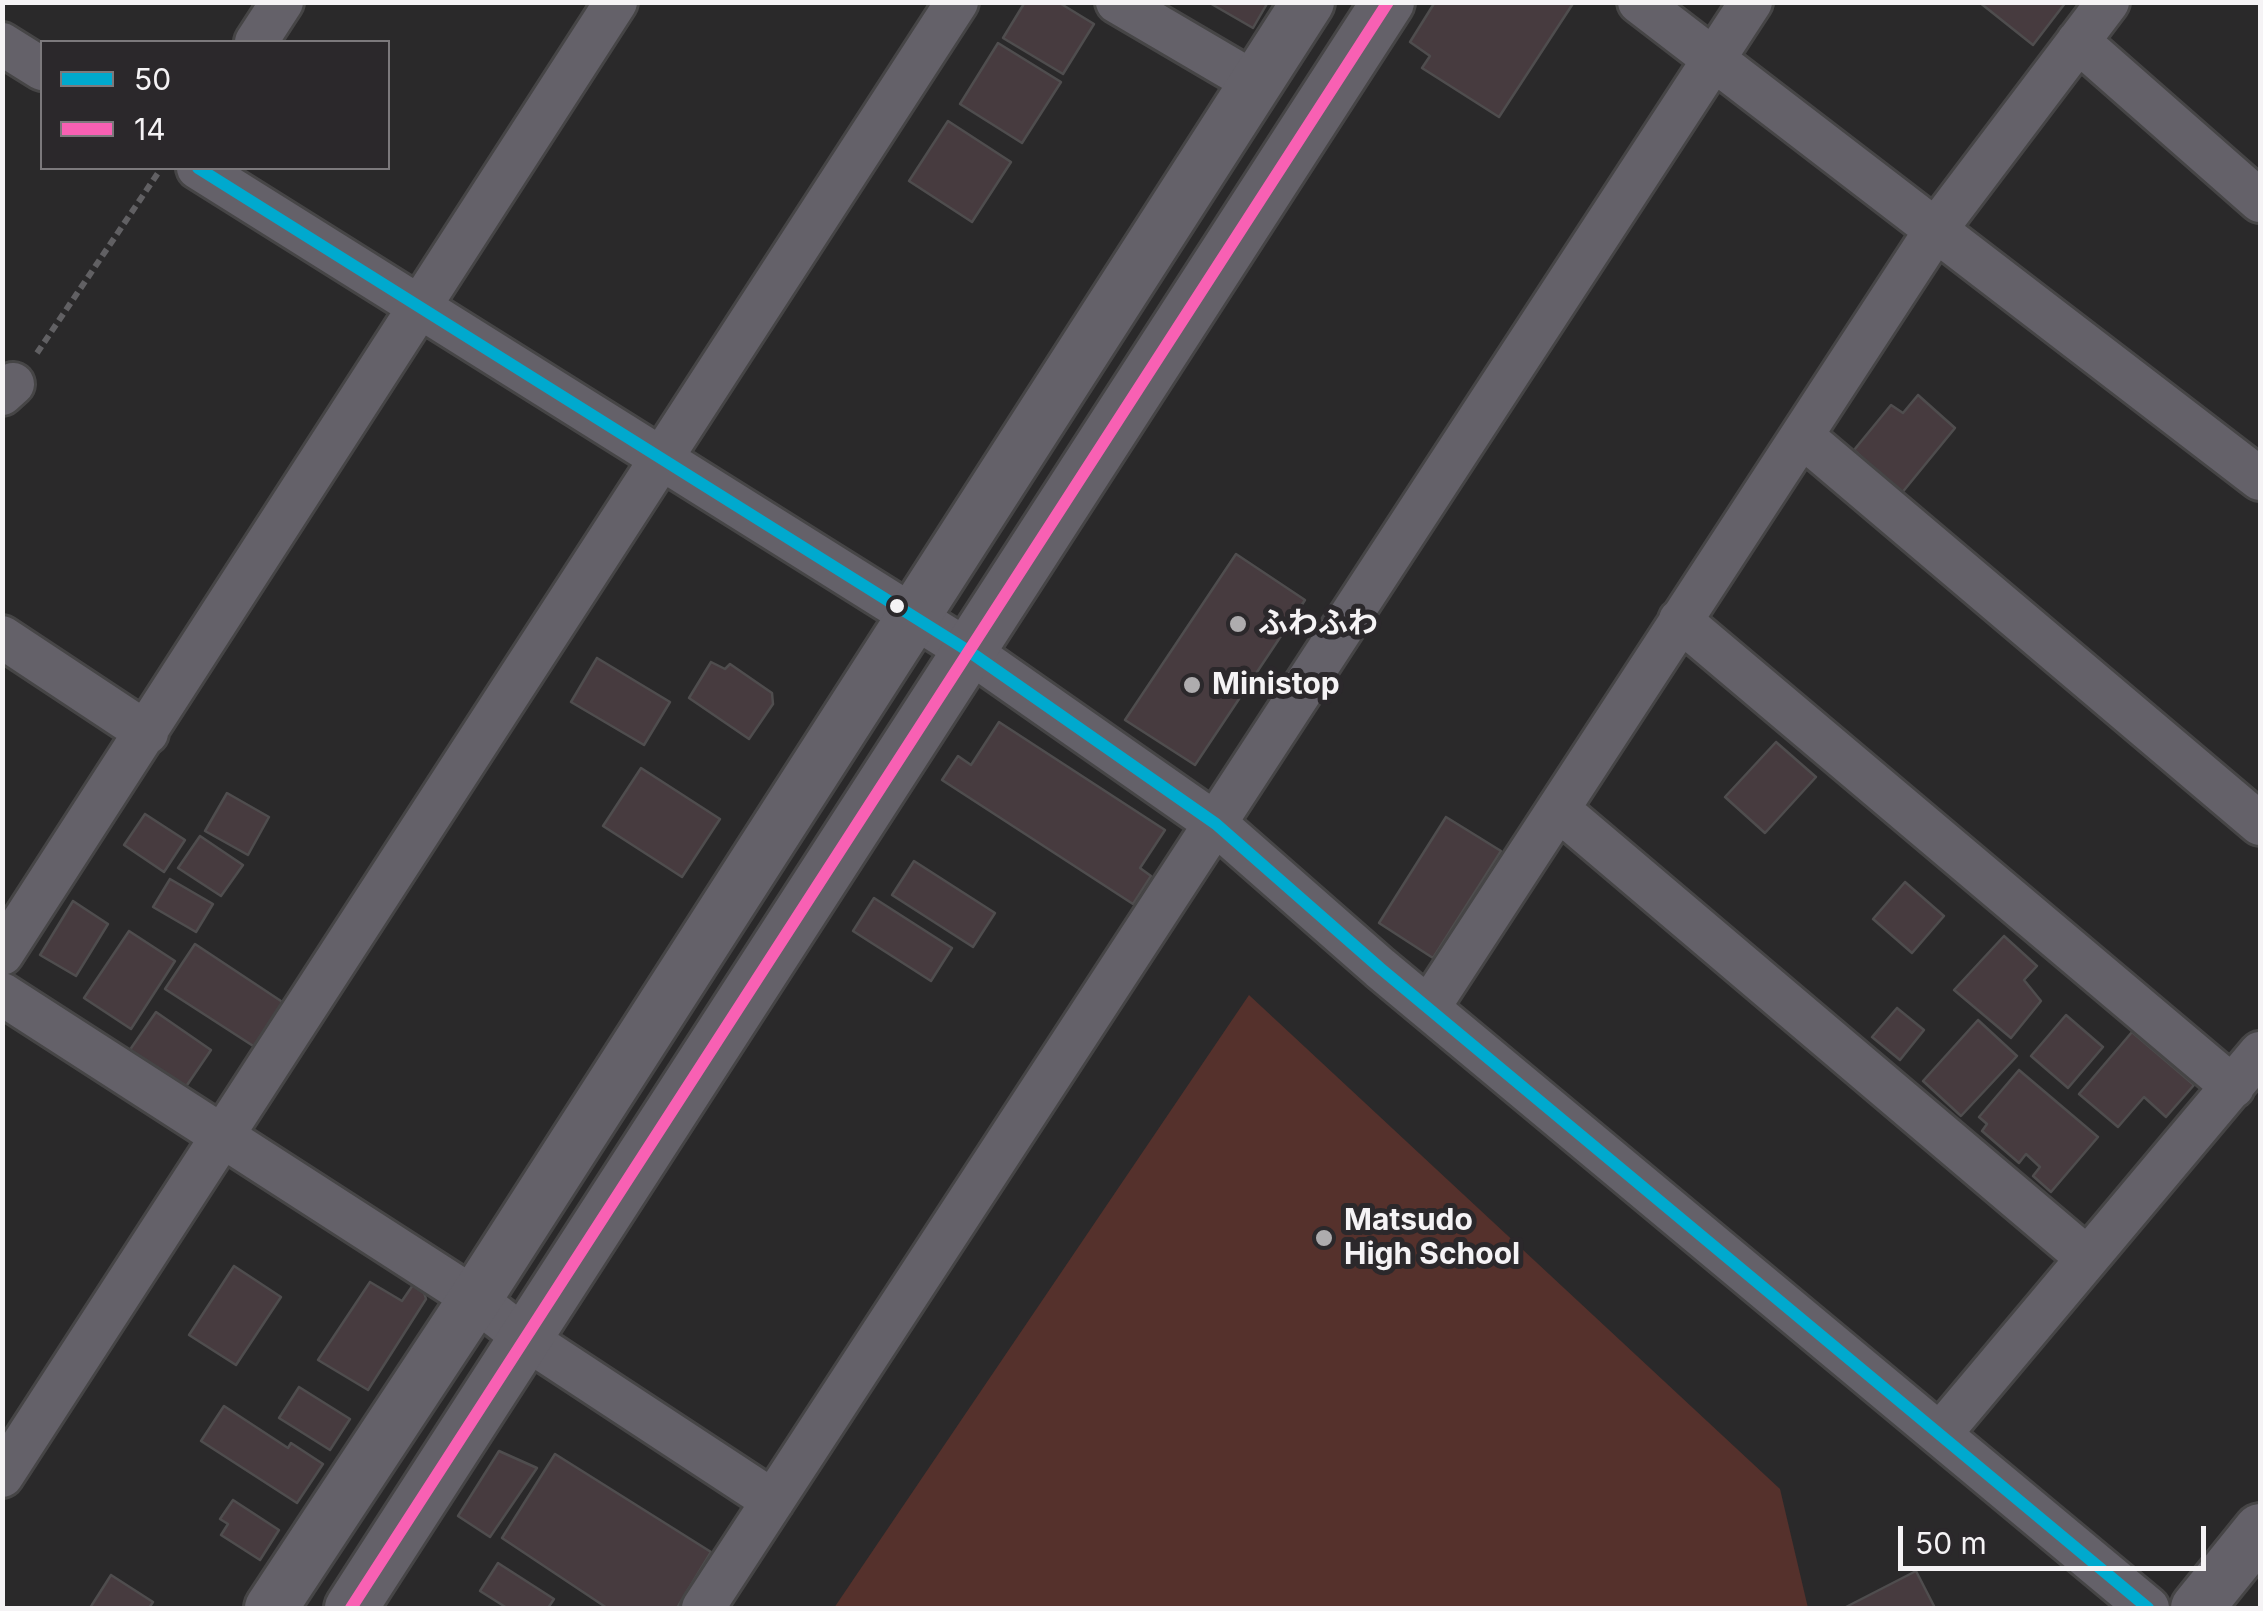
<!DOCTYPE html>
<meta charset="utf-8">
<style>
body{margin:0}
#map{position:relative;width:2263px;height:1611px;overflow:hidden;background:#2a292a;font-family:Inter,sans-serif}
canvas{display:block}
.frame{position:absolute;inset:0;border:5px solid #f5f3f5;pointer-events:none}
.legend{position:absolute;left:40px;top:40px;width:350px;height:130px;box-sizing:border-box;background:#2b282b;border:2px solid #7c797c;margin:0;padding:12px 18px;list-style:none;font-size:30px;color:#f5f3f5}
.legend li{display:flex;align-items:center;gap:20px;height:50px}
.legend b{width:50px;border:2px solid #7c797c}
.scale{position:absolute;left:1898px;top:1526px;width:308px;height:45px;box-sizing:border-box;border:5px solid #f5f3f5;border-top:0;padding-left:12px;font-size:30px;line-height:35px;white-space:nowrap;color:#f5f3f5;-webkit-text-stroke:8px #2b282b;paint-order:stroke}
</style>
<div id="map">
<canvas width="2263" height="1611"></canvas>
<div class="frame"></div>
<ul class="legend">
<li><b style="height:12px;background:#00a9ce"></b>50</li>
<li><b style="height:12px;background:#f860b3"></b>14</li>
</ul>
<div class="scale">50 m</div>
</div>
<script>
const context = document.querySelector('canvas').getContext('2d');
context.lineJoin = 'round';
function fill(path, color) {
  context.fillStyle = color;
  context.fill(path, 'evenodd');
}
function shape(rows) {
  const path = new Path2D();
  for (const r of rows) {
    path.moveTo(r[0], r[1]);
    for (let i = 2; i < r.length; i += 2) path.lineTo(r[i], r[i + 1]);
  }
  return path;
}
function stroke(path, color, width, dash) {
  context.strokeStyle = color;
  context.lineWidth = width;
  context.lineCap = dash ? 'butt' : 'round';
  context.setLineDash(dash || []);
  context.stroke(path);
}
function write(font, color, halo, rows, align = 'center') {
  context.font = font + ' Inter,"Noto Sans JP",sans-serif';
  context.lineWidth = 10;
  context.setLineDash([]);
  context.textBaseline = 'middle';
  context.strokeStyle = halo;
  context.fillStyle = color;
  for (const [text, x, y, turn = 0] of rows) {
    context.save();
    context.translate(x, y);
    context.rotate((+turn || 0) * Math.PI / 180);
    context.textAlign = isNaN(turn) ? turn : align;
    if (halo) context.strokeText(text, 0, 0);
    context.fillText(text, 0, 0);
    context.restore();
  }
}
fill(shape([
 [1249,995,1780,1489,1808,1608,834,1608]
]), '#55312c');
const building = shape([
 [1025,2,1058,2,1094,24,1063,74,1003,38,1025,2],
 [1208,2,1268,2,1253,28,1208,2],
 [1435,2,1574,2,1499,117,1422,68,1430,56,1410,42,1435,2],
 [1979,2,2066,2,2033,45,1979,2],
 [998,43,1061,82,1022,143,960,104,998,43],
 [948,121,1011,162,972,222,909,181,948,121],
 [1918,395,1955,428,1901,494,1854,450,1891,405,1903,413,1918,395],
 [1236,554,1305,600,1195,765,1125,720,1236,554],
 [597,658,670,702,644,745,571,702,597,658],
 [711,662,725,669,730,664,772,693,773,704,749,739,689,698,711,662],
 [999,722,1165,830,1140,868,1151,876,1133,904,942,780,958,756,971,765,999,722],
 [1776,742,1816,777,1765,833,1725,797,1776,742],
 [641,768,720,819,682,877,603,826,641,768],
 [227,793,269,817,248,855,205,831,227,793],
 [145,814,185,840,164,872,124,845,145,814],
 [1446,817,1501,851,1433,958,1379,923,1446,817],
 [200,836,243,865,221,896,178,868,200,836],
 [914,861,995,913,973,947,892,895,914,861],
 [170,879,213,904,196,932,153,907,170,879],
 [1905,882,1944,916,1912,953,1873,919,1905,882],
 [874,898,952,948,931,981,853,931,874,898],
 [73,901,108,924,76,976,40,955,73,901],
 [129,931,175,961,131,1029,84,998,129,931],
 [2004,936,2037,966,2024,980,2041,1001,2011,1038,1954,990,2004,936],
 [195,944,290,1007,261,1051,165,989,195,944],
 [1897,1008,1924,1030,1900,1060,1872,1037,1897,1008],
 [156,1012,211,1050,183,1091,127,1054,156,1012],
 [2066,1015,2103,1047,2068,1088,2031,1056,2066,1015],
 [1978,1020,2017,1056,1961,1116,1923,1081,1978,1020],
 [2132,1032,2194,1085,2166,1117,2144,1097,2118,1127,2079,1094,2132,1032],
 [2019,1070,2098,1137,2051,1192,2033,1176,2040,1167,2026,1154,2019,1163,1982,1131,1987,1124,1979,1117,2019,1070],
 [234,1266,281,1297,236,1365,189,1335,234,1266],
 [370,1282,402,1301,415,1282,423,1289,426,1299,368,1390,318,1360,370,1282],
 [299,1387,350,1419,330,1450,279,1418,299,1387],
 [224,1406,288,1448,291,1443,323,1464,297,1503,201,1441,224,1406],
 [499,1451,537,1468,490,1537,458,1516,499,1451],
 [555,1454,711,1552,677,1608,607,1608,502,1538,555,1454],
 [233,1500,279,1530,260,1560,221,1535,228,1524,220,1519,233,1500],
 [498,1563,554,1599,548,1608,507,1608,480,1591,498,1563],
 [1916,1571,1935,1608,1844,1608,1916,1571],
 [111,1575,153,1602,149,1608,90,1608,111,1575]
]);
fill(building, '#473b3f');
stroke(building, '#4f4d4e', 2.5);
const minor = shape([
 [1117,2,1255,83],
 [1639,2,2260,479],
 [2078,41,2260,201],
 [256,42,282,2],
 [2,44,42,69],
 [198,168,970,652,1216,824,1380,968,2148,1608],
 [2,394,13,384],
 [1802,436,2260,824],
 [1680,620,2233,1087],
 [2,637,147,733],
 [1558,809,2086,1257],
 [2,954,616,2],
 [2,994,475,1299,525,1338,773,1501],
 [1429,1007,1937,228,2108,2],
 [1940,1434,2260,1053],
 [2,1476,957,2],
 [703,1608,1751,2]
]);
const tertiary = shape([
 [271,1608,475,1299,1308,2],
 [351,1608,1388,2],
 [2197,1608,2260,1530]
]);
stroke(minor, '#464546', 48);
stroke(tertiary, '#464546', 58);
stroke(shape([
 [37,353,158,173]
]), '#616063', 6, [8, 5]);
stroke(minor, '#646169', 42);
stroke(tertiary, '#646169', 52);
stroke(shape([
 [198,168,970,652,1216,824,1380,968,2148,1608]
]), '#00a9ce', 12);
stroke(shape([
 [351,1608,1388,2]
]), '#f860b3', 12);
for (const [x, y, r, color] of [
 [897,606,9,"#f5f3f5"],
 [1238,624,10,"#aeacae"],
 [1192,685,10,"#aeacae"],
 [1324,1238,10,"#aeacae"]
]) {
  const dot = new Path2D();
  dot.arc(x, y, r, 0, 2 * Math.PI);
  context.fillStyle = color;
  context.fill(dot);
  stroke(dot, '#2b282b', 4);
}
write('bold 30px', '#f5f3f5', '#2b282b', [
 ["ふわふわ",1258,624],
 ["Ministop",1212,685],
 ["Matsudo",1344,1221],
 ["High School",1344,1255]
], 'left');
</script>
